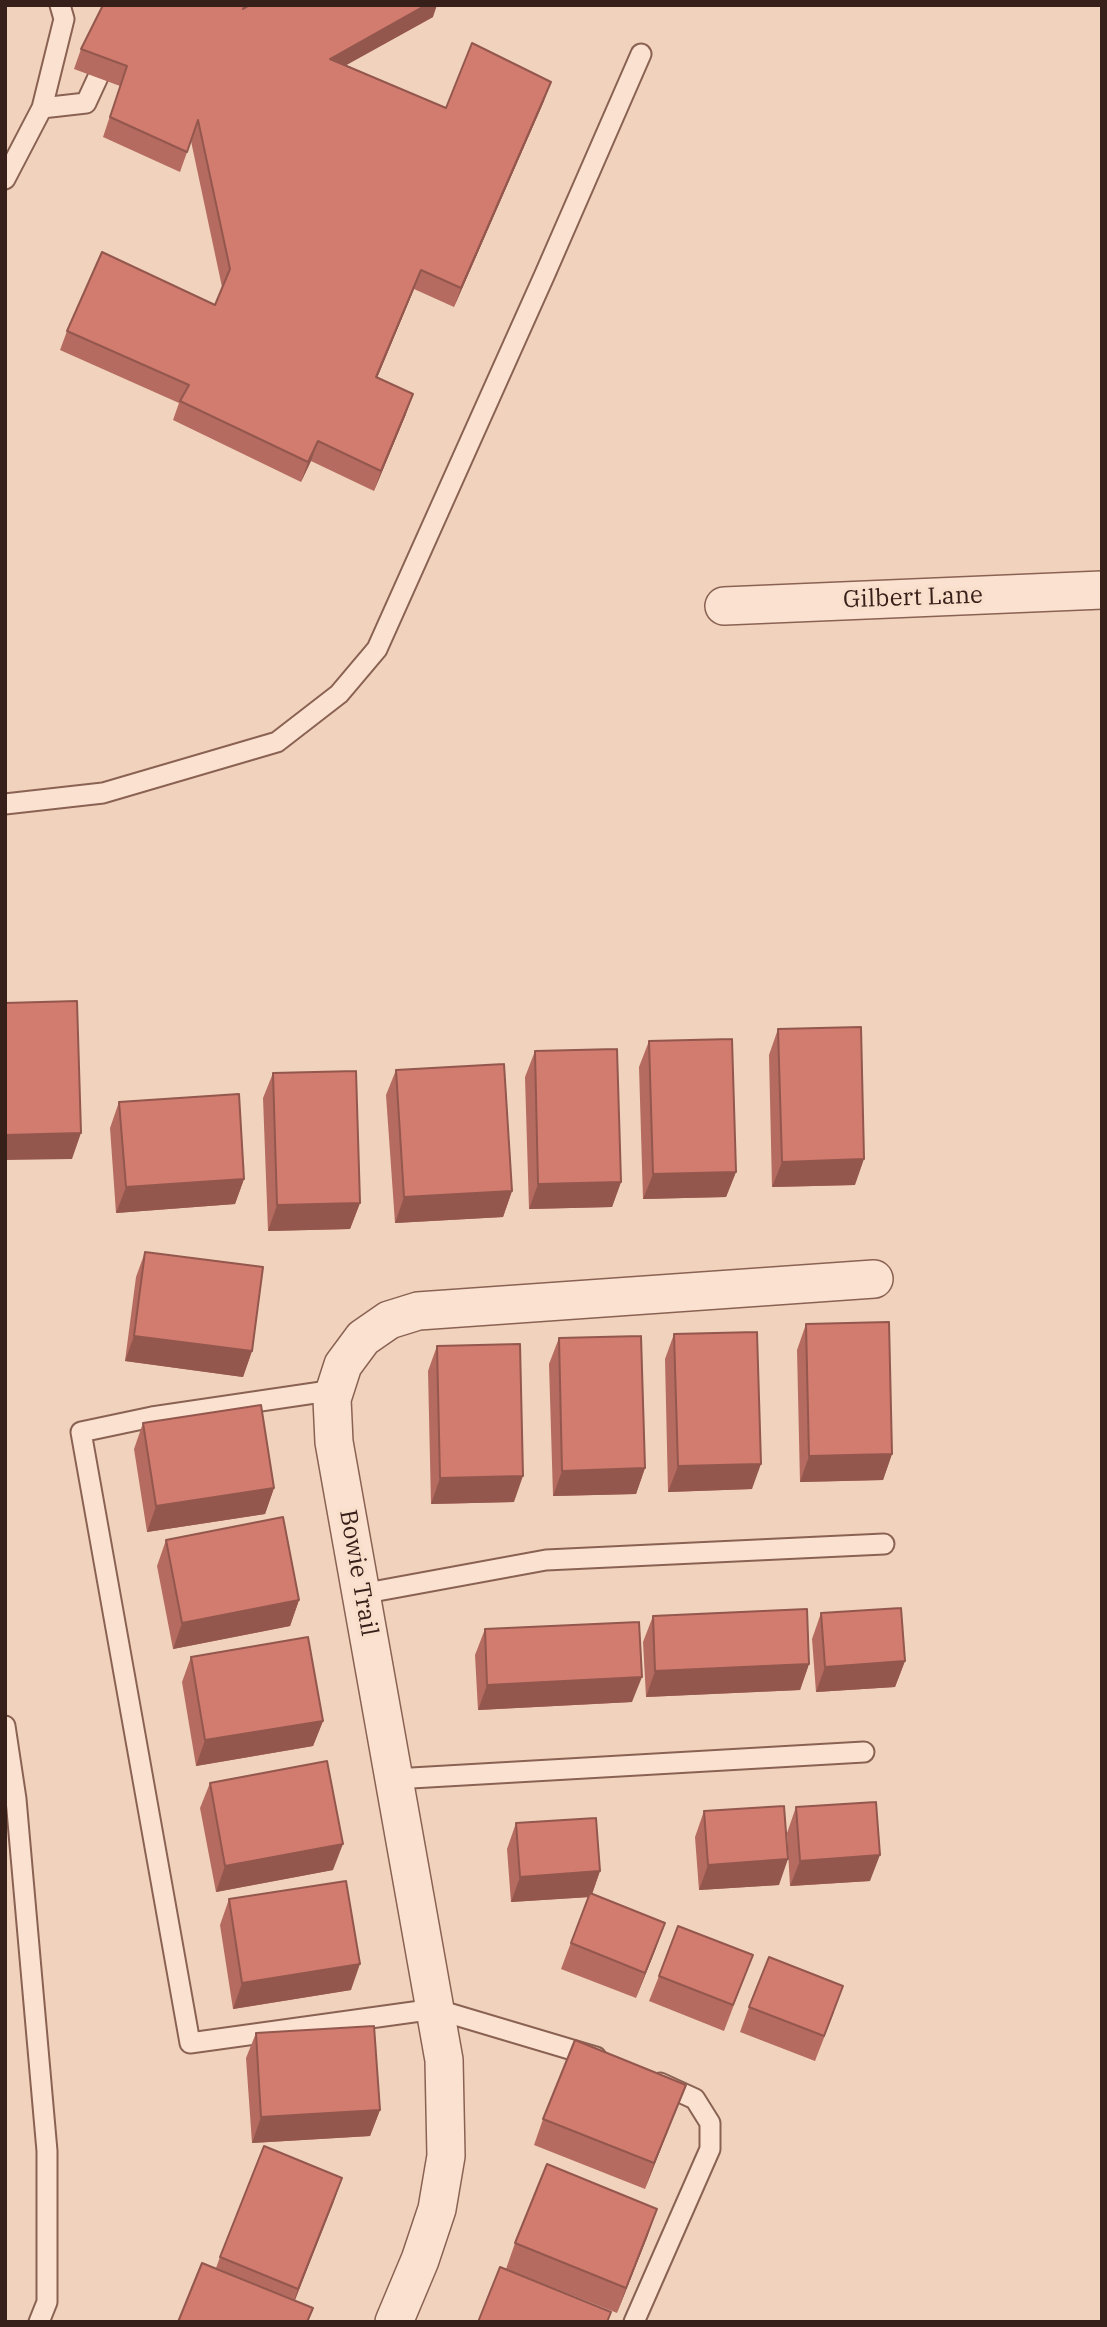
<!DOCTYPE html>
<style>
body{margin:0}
#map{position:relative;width:1107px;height:2327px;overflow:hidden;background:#f1d2bc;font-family:"IBM Plex Serif",serif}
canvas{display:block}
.frame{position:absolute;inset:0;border:7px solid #38201a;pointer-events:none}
</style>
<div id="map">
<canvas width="1107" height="2327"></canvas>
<div class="frame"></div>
</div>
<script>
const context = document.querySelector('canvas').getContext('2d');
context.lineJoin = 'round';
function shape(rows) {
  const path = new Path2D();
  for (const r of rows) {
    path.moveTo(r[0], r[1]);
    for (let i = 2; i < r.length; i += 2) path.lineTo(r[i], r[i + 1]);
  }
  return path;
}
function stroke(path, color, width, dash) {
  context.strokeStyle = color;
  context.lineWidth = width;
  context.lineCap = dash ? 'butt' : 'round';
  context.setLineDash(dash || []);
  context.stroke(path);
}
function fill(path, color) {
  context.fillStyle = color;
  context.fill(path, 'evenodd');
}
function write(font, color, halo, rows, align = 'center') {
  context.font = font + ' "IBM Plex Serif",serif';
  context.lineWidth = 7;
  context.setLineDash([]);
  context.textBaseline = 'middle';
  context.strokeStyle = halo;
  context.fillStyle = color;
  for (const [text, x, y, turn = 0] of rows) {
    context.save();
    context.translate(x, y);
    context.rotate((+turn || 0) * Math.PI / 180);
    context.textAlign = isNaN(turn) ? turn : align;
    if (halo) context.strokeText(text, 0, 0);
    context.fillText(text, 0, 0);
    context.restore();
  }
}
const lane = shape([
 [42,108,86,103,98,77],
 [5,179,42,108,64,19,60,5],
 [5,804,103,793,277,742,339,694,377,649,545,274,641,54],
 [335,1390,152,1417,81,1432,190,2043,435,2009,596,2057],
 [361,1594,546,1560,884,1544],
 [5,1726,16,1799,47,2151,47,2302,39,2322],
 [394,1779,864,1752],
 [634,2322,710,2149,710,2123,695,2099,660,2083]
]);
const street = shape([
 [724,606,1102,590],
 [394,2322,420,2260,437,2209,446,2156,444,2060,334,1442,332,1399,343,1365,363,1338,389,1320,418,1311,874,1279]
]);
stroke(lane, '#8a6254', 23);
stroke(street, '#8a6254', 40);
stroke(lane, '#fbe2d0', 19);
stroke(street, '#fbe2d0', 37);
fill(shape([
 [433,17,346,65,446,108,544,101,454,307,414,289,377,378,406,414,374,491,311,461,301,482,173,420,179,403,60,350,67,331,215,305,222,287,191,141,180,172,103,137,120,86,74,69,81,49],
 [778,1029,855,1185,772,1187,769,1055],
 [649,1041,736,1172,726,1197,643,1199,639,1067],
 [535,1051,621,1182,612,1207,529,1209,525,1077],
 [396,1070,512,1191,503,1217,395,1223,386,1095],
 [273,1073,360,1203,350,1229,268,1231,263,1098],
 [119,1102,244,1179,235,1204,116,1213,110,1128],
 [145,1252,252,1351,243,1377,125,1361,136,1277],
 [806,1324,892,1454,883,1480,800,1482,797,1350],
 [674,1334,752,1489,668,1492,665,1359],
 [559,1338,645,1468,636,1494,553,1496,549,1364],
 [437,1346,514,1502,431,1504,428,1371],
 [143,1423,274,1488,265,1514,147,1532,134,1449],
 [166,1540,299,1600,290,1626,173,1649,157,1566],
 [821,1613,905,1661,895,1687,816,1692,812,1639],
 [653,1616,809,1664,800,1690,646,1697,643,1642],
 [485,1629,632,1702,478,1710,475,1655],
 [191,1657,323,1721,313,1746,196,1766,182,1682],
 [210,1783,333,1870,216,1892,200,1808],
 [796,1807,870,1881,790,1886,787,1833],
 [704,1811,779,1885,699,1890,695,1837],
 [516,1823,600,1871,592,1894,656,1948,636,1998,561,1969,588,1897,511,1902,507,1849],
 [229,1899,351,1990,233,2009,220,1925],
 [753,1955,724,2031,649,2001,659,1976],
 [749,2007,834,2012,815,2061,740,2032],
 [256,2033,380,2110,370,2136,252,2143,246,2058],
 [676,2110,645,2189,534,2145,543,2119],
 [342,2178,295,2300,216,2268,220,2257],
 [648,2235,617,2313,506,2269,515,2243]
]), '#b56b5f');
fill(shape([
 [426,5,437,5,433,17,323,78,330,59],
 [551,82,544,101,454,307,461,288],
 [421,270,414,289,369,397,376,377],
 [413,394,406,414,374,491,381,471],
 [318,441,311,461,301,482,308,462],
 [81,1133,72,1159,5,1160,5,1135],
 [864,1159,855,1185,772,1187,782,1162],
 [736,1172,726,1197,643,1199,653,1174],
 [244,1179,235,1204,116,1213,126,1187],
 [621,1182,612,1207,529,1209,538,1184],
 [512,1191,503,1217,395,1223,404,1197],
 [360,1203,350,1229,268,1231,277,1205],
 [134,1336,252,1351,243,1377,125,1361],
 [892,1454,883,1480,800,1482,809,1456],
 [761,1464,752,1489,668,1492,678,1466],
 [645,1468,636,1494,553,1496,562,1471],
 [523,1476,514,1502,431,1504,440,1478],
 [274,1488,265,1514,147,1532,156,1506],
 [299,1600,290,1626,173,1649,182,1623],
 [905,1661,895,1687,816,1692,825,1667],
 [809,1664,800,1690,646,1697,655,1671],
 [642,1677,632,1702,478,1710,487,1685],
 [323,1721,313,1746,196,1766,205,1740],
 [343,1844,333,1870,216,1892,225,1866],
 [880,1855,870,1881,790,1886,800,1861],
 [788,1859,779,1885,699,1890,708,1865],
 [600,1871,591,1897,511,1902,520,1877],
 [665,1923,656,1948,636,1998,645,1973],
 [360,1964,351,1990,233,2009,242,1983],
 [686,2085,676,2110,645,2189,654,2163],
 [380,2110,370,2136,252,2143,261,2117],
 [342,2178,333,2204,289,2315,298,2289],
 [657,2209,648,2235,617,2313,626,2288]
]), '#93574e');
const building = shape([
 [103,5,245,5,243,9,250,5,426,5,330,59,446,108,472,43,551,82,461,288,421,270,376,377,413,394,381,471,318,441,308,462,180,401,189,385,67,331,102,252,215,305,230,269,198,120,187,152,110,117,127,66,81,49,103,5],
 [77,1001,81,1133,5,1135,5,1003,77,1001],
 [861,1027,864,1159,782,1162,778,1029,861,1027],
 [732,1039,736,1172,653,1174,649,1041,732,1039],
 [617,1049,621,1182,538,1184,535,1051,617,1049],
 [504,1064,512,1191,404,1197,396,1070,504,1064],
 [356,1071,360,1203,277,1205,273,1073,356,1071],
 [239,1094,244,1179,126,1187,119,1102,239,1094],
 [145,1252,263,1267,252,1351,134,1336,145,1252],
 [889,1322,892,1454,809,1456,806,1324,889,1322],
 [757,1332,761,1464,678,1466,674,1334,757,1332],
 [641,1336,645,1468,562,1471,559,1338,641,1336],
 [520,1344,523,1476,440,1478,437,1346,520,1344],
 [261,1405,274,1488,156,1506,143,1423,261,1405],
 [283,1517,299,1600,182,1623,166,1540,283,1517],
 [901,1608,905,1661,825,1667,821,1613,901,1608],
 [807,1609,809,1664,655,1671,653,1616,807,1609],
 [639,1622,642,1677,487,1685,485,1629,639,1622],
 [308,1637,323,1721,205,1740,191,1657,308,1637],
 [327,1761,343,1844,225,1866,210,1783,327,1761],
 [876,1802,880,1855,800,1861,796,1807,876,1802],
 [784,1806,788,1859,708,1865,704,1811,784,1806],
 [596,1818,600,1871,520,1877,516,1823,596,1818],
 [346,1881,360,1964,242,1983,229,1899,346,1881],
 [590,1893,665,1923,645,1973,571,1943,590,1893],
 [678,1926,753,1955,733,2005,659,1976,678,1926],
 [769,1957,843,1986,824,2036,749,2007,769,1957],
 [374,2026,380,2110,261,2117,256,2033,374,2026],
 [575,2040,686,2085,654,2163,543,2119,575,2040],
 [264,2146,342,2178,298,2289,220,2257,264,2146],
 [547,2164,657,2209,626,2288,515,2243,547,2164],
 [202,2263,313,2308,307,2322,178,2322,202,2263],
 [500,2267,611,2312,607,2322,478,2322,500,2267]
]);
fill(building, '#d27c6f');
stroke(building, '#93574e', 2);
write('24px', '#38201a', '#f8dfcc', [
 ["Gilbert Lane",913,598,-2],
 ["Bowie Trail",358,1573,80]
]);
</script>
